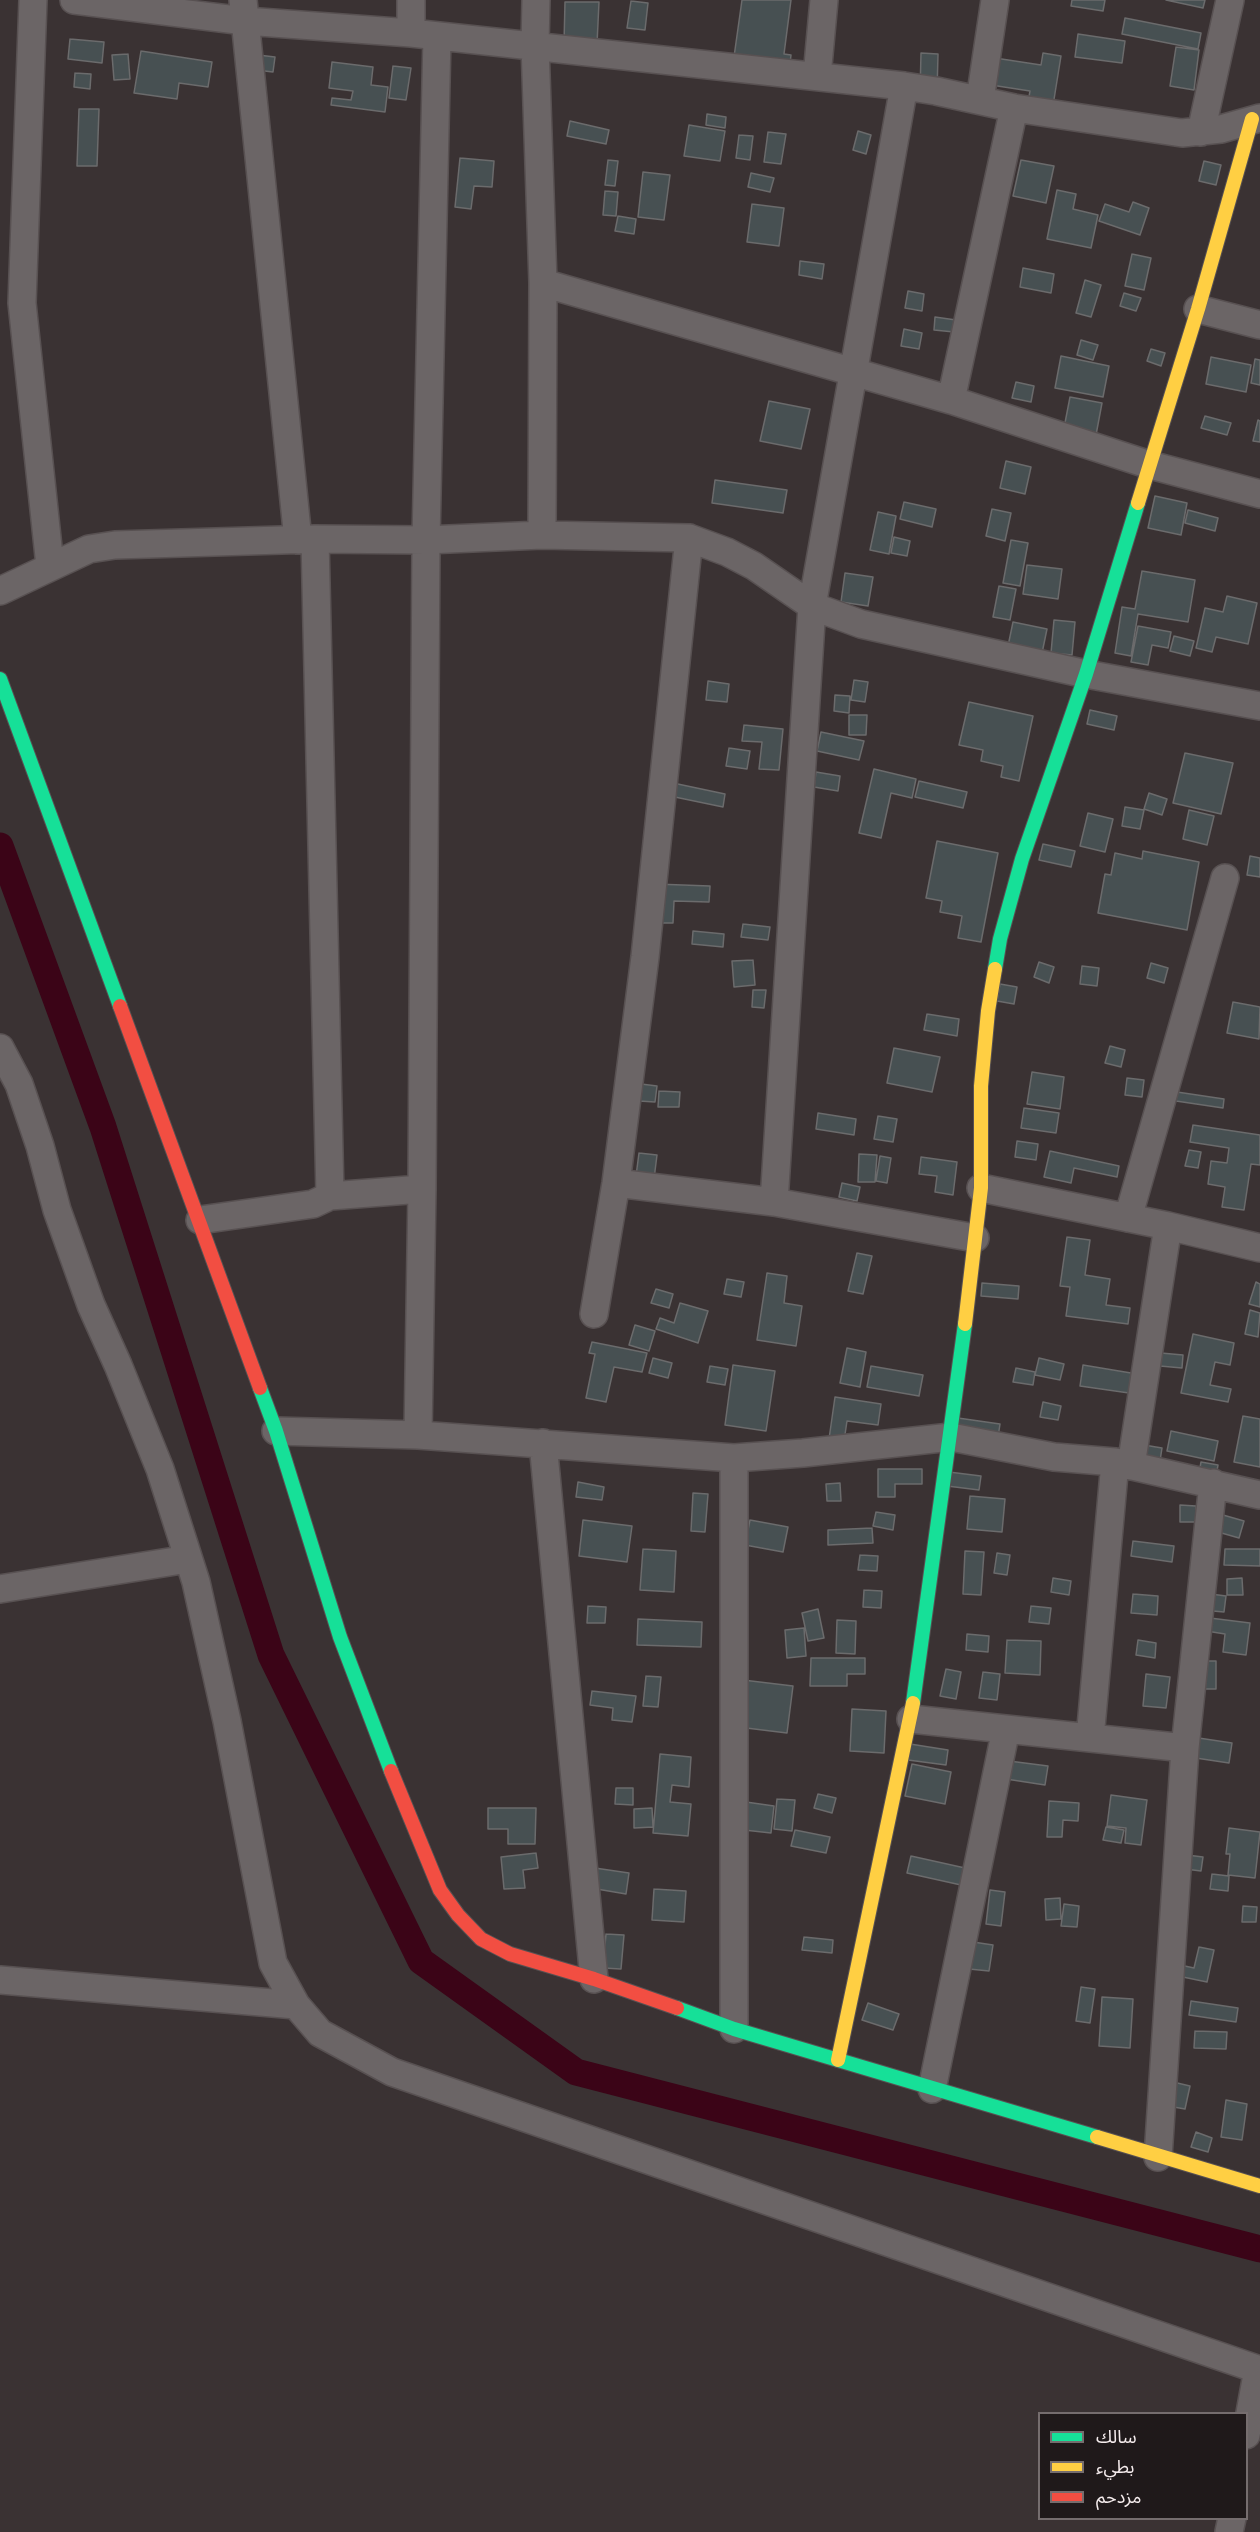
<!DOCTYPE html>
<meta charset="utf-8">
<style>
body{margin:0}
#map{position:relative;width:1260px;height:2532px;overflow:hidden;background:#3a3233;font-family:"Archivo Narrow","Noto Sans Arabic",sans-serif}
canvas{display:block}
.legend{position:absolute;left:1038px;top:2412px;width:210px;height:108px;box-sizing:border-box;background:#1f191a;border:2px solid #756d6e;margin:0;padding:8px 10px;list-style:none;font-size:18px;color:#f5eced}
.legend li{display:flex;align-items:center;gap:12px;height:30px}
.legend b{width:30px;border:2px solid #756d6e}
</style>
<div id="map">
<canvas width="1260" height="2532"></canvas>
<ul class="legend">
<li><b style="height:8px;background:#16e098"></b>سالك</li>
<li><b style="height:8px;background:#ffcf43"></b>بطيء</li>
<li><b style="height:8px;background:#f24e42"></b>مزدحم</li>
</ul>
</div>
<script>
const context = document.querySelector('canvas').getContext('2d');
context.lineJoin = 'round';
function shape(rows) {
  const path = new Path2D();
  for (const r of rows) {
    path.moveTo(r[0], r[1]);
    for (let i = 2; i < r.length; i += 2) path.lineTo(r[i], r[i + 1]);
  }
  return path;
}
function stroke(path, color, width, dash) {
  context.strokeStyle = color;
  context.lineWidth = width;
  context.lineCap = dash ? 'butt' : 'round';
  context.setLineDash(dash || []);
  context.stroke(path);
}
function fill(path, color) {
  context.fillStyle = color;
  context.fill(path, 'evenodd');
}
stroke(shape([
 [0,846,103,1127,271,1655,421,1961,576,2072,1260,2249]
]), '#3b0417', 27);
const building = shape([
 [742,0,791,0,784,54,791,55,789,72,733,64,742,0],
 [1072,0,1105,0,1103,11,1071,6,1072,0],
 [1166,0,1205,0,1203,8,1166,0],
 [631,1,648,3,645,30,627,28,631,1],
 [565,2,599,2,597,44,564,43,565,2],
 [1125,18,1201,33,1198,49,1122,34,1125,18],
 [1078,34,1125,41,1122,63,1075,57,1078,34],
 [70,39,104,42,102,63,68,59,70,39],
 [1176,47,1199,50,1194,90,1170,86,1176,47],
 [141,51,212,62,208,87,179,83,177,99,134,93,141,51],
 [921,53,938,54,937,93,920,93,921,53],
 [1043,53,1061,56,1051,118,1026,114,1030,91,991,85,995,58,1041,65,1043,53],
 [128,54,130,79,114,80,112,55,128,54],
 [258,55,275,57,273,72,256,70,258,55],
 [332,62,373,67,371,85,388,87,385,112,331,105,332,98,351,100,353,91,329,88,332,62],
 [393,66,411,68,406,100,389,98,393,66],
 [75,73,91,74,90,89,74,87,75,73],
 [79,109,99,109,97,166,77,166,79,109],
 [707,114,726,117,725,128,706,125,707,114],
 [570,121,609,130,606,144,567,136,570,121],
 [689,125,725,131,720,161,684,156,689,125],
 [858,131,871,135,866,154,853,150,858,131],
 [768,132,786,134,781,164,764,162,768,132],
 [739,135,753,136,750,160,736,158,739,135],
 [460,158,494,161,492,187,474,186,471,209,455,207,460,158],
 [608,160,618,161,615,186,605,185,608,160],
 [1021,160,1054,166,1046,203,1013,196,1021,160],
 [1204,161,1221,165,1216,185,1199,181,1204,161],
 [643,172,670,175,664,220,638,217,643,172],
 [751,173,774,178,770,192,748,187,751,173],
 [1057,190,1076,194,1073,209,1098,215,1091,248,1047,239,1057,190],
 [605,191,618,192,616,216,603,215,605,191],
 [1133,202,1149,208,1140,235,1099,221,1105,204,1129,212,1133,202],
 [752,204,784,208,779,246,747,242,752,204],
 [618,216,636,219,634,234,615,231,618,216],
 [1132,254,1151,258,1144,290,1125,286,1132,254],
 [800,261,824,264,822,279,799,275,800,261],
 [1023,268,1054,274,1051,293,1020,287,1023,268],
 [1085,280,1101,285,1091,317,1076,313,1085,280],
 [908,291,924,294,922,311,905,308,908,291],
 [1124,293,1141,298,1136,311,1120,306,1124,293],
 [935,317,956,320,954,332,934,330,935,317],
 [904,329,922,333,919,349,901,346,904,329],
 [1081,340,1098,345,1093,360,1077,355,1081,340],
 [1151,349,1165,353,1161,366,1147,361,1151,349],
 [1061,356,1109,366,1103,397,1055,388,1061,356],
 [1211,357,1251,365,1246,392,1206,384,1211,357],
 [1255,359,1260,360,1260,385,1251,383,1255,359],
 [1016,382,1034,386,1031,402,1012,398,1016,382],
 [1070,397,1102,403,1093,451,1064,428,1070,397],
 [769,401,810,409,801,449,760,441,769,401],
 [1205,416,1231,423,1227,435,1201,428,1205,416],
 [1258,420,1260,421,1260,442,1253,441,1258,420],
 [1006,461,1031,467,1025,494,1000,488,1006,461],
 [715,480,787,490,783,513,712,503,715,480],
 [1155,496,1187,503,1181,535,1148,528,1155,496],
 [904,502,936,509,932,527,900,519,904,502],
 [992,509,1011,513,1005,541,986,536,992,509],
 [1188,510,1218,518,1215,531,1185,523,1188,510],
 [878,512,896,516,889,554,870,550,878,512],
 [894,537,910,541,907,556,891,553,894,537],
 [1011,540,1028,543,1020,586,1003,583,1011,540],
 [1027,565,1062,569,1058,599,1023,594,1027,565],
 [1142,571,1195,580,1188,622,1138,614,1131,656,1115,653,1122,607,1135,609,1142,571],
 [845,573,873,577,868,606,841,602,845,573],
 [999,586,1016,589,1010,620,993,617,999,586],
 [1227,596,1257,603,1248,644,1216,637,1212,652,1196,648,1205,608,1223,612,1227,596],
 [1054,620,1075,622,1072,655,1051,653,1054,620],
 [1013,622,1047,629,1041,658,1007,651,1013,622],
 [1138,626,1171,632,1168,648,1152,645,1148,665,1131,662,1138,626],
 [1174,636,1194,641,1190,656,1170,651,1174,636],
 [854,680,868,682,865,702,851,700,854,680],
 [708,681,729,684,727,702,706,700,708,681],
 [835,695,850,696,849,713,834,711,835,695],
 [969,702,1033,716,1019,781,1001,777,1003,766,981,761,983,750,959,745,969,702],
 [1090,710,1117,716,1114,730,1087,724,1090,710],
 [849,715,867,715,866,735,849,735,849,715],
 [744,725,783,729,779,770,759,769,762,742,742,741,744,725],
 [821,732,864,741,859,760,817,751,821,732],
 [729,748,750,751,747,769,726,766,729,748],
 [1185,753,1233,763,1221,814,1173,803,1185,753],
 [874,769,916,779,912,798,891,793,881,838,859,833,874,769],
 [816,772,840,776,838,791,814,787,816,772],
 [919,781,967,792,963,808,915,797,919,781],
 [673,783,725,794,723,807,670,796,673,783],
 [1149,793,1167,799,1162,815,1144,809,1149,793],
 [1125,807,1144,810,1140,829,1122,826,1125,807],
 [1189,810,1214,816,1207,845,1183,839,1189,810],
 [1088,813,1113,819,1105,852,1080,846,1088,813],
 [937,841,998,853,981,942,958,938,962,916,940,912,942,901,926,898,937,841],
 [1043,844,1075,851,1071,867,1039,860,1043,844],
 [1143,851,1199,862,1187,930,1098,913,1105,874,1111,875,1115,853,1142,859,1143,851],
 [1250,856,1260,858,1260,877,1247,875,1250,856],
 [655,884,710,886,709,902,674,901,673,923,654,923,655,884],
 [743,924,770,927,768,940,741,937,743,924],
 [693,931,724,934,723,947,692,944,693,931],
 [753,960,755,985,734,987,732,961,753,960],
 [1039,962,1054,967,1049,983,1034,977,1039,962],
 [1151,963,1168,968,1164,983,1147,978,1151,963],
 [1082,966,1099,968,1097,986,1080,984,1082,966],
 [1000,984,1017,987,1014,1004,997,1001,1000,984],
 [753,990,766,990,764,1008,752,1007,753,990],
 [1233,1002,1260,1007,1259,1039,1227,1033,1233,1002],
 [927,1014,959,1019,957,1036,924,1030,927,1014],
 [1110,1046,1125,1050,1121,1067,1105,1063,1110,1046],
 [894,1048,940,1057,932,1092,887,1083,894,1048],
 [1032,1072,1064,1077,1060,1109,1027,1104,1032,1072],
 [1127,1078,1144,1080,1142,1097,1125,1095,1127,1078],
 [641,1084,657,1086,655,1102,639,1101,641,1084],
 [659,1091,680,1092,679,1107,658,1107,659,1091],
 [1177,1092,1224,1099,1223,1108,1176,1101,1177,1092],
 [1024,1108,1059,1113,1056,1133,1021,1128,1024,1108],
 [818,1113,856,1119,854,1135,816,1129,818,1113],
 [878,1116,897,1119,893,1142,874,1139,878,1116],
 [1193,1125,1260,1135,1260,1165,1251,1164,1244,1210,1222,1207,1225,1187,1208,1184,1211,1161,1227,1163,1229,1148,1190,1142,1193,1125],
 [1017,1141,1038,1144,1036,1160,1015,1157,1017,1141],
 [1189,1150,1201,1152,1198,1168,1185,1166,1189,1150],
 [1050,1151,1119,1166,1117,1177,1074,1168,1071,1183,1044,1177,1050,1151],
 [639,1153,657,1155,654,1179,636,1176,639,1153],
 [859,1154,877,1155,875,1182,858,1182,859,1154],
 [880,1156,891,1158,887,1183,876,1181,880,1156],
 [921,1157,957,1162,953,1195,935,1192,937,1176,919,1174,921,1157],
 [842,1183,860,1187,857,1201,839,1197,842,1183],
 [1067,1237,1090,1240,1085,1275,1110,1279,1106,1305,1130,1308,1128,1324,1066,1316,1070,1287,1060,1286,1067,1237],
 [857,1253,872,1256,863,1294,848,1291,857,1253],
 [767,1273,787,1276,784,1303,802,1306,796,1346,757,1340,767,1273],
 [727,1279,744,1282,741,1297,724,1294,727,1279],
 [1256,1282,1260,1284,1260,1307,1249,1304,1256,1282],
 [982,1283,1019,1286,1018,1299,981,1296,982,1283],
 [656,1289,673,1294,669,1308,651,1303,656,1289],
 [680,1303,708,1311,698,1343,656,1329,660,1318,674,1323,680,1303],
 [1250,1310,1260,1313,1258,1337,1245,1334,1250,1310],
 [635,1325,655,1331,649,1351,629,1345,635,1325],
 [1193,1334,1234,1343,1230,1365,1215,1362,1210,1385,1231,1389,1228,1402,1181,1393,1193,1334],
 [592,1342,647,1353,642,1372,614,1367,606,1402,586,1398,595,1354,589,1353,592,1342],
 [847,1348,866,1352,860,1387,840,1383,847,1348],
 [1161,1353,1183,1355,1182,1368,1160,1366,1161,1353],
 [653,1358,672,1363,668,1378,649,1373,653,1358],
 [1039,1358,1064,1364,1060,1380,1035,1375,1039,1358],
 [733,1365,775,1371,766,1431,725,1425,733,1365],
 [1083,1365,1131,1373,1129,1393,1080,1386,1083,1365],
 [710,1366,728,1369,725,1385,707,1382,710,1366],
 [871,1366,923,1375,919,1396,867,1387,871,1366],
 [1016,1368,1035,1372,1033,1385,1013,1382,1016,1368],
 [835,1397,881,1404,878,1425,847,1421,843,1448,828,1446,835,1397],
 [1043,1402,1061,1406,1058,1420,1040,1417,1043,1402],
 [1243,1416,1260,1419,1260,1467,1234,1462,1243,1416],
 [958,1418,1000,1424,997,1444,955,1438,958,1418],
 [1171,1431,1218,1441,1214,1461,1167,1451,1171,1431],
 [1138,1444,1162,1448,1158,1474,1138,1444],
 [1201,1462,1218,1465,1215,1482,1198,1479,1201,1462],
 [878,1469,922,1469,922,1484,895,1484,895,1497,878,1497,878,1469],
 [949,1472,981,1476,979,1490,947,1486,949,1472],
 [578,1482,604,1487,602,1500,576,1497,578,1482],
 [840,1483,841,1501,827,1501,826,1484,840,1483],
 [693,1493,708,1494,705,1532,691,1531,693,1493],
 [970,1496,1005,1499,1002,1532,967,1529,970,1496],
 [1180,1505,1196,1506,1196,1522,1180,1522,1180,1505],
 [876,1512,895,1515,893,1530,873,1526,876,1512],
 [1223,1515,1244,1521,1239,1538,1218,1532,1223,1515],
 [583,1520,632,1526,627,1562,579,1556,583,1520],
 [750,1520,788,1527,783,1552,745,1545,750,1520],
 [872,1528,873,1543,828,1545,828,1530,872,1528],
 [1133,1541,1174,1546,1172,1562,1131,1556,1133,1541],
 [643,1549,676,1551,674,1592,640,1590,643,1549],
 [1225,1549,1260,1549,1260,1566,1224,1565,1225,1549],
 [965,1551,984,1552,981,1595,963,1594,965,1551],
 [997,1553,1010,1555,1007,1575,994,1573,997,1553],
 [860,1555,878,1556,877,1571,858,1570,860,1555],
 [1053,1578,1071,1581,1069,1595,1051,1592,1053,1578],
 [1242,1578,1243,1595,1227,1595,1227,1579,1242,1578],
 [864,1590,882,1591,881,1608,863,1607,864,1590],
 [1203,1593,1226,1596,1224,1612,1201,1610,1203,1593],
 [1133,1594,1158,1596,1157,1615,1131,1613,1133,1594],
 [588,1606,606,1607,605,1623,587,1623,588,1606],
 [1031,1606,1051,1608,1049,1624,1029,1622,1031,1606],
 [818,1609,824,1638,808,1641,802,1613,818,1609],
 [1202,1617,1250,1623,1246,1655,1223,1652,1225,1634,1200,1630,1202,1617],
 [638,1619,702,1622,701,1647,637,1645,638,1619],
 [837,1620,856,1621,855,1654,836,1653,837,1620],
 [804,1628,806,1656,787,1658,785,1630,804,1628],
 [967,1634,989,1636,988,1652,966,1650,967,1634],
 [1007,1640,1041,1641,1040,1675,1005,1673,1007,1640],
 [1138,1640,1156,1643,1155,1658,1136,1655,1138,1640],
 [811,1658,865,1658,865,1674,847,1674,847,1686,810,1686,811,1658],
 [1197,1661,1216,1661,1216,1689,1197,1689,1197,1661],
 [946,1669,961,1672,956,1699,940,1696,946,1669],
 [983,1672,1000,1674,997,1700,979,1698,983,1672],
 [1146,1674,1170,1677,1166,1708,1143,1706,1146,1674],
 [646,1676,661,1677,658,1707,643,1706,646,1676],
 [743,1680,793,1686,787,1733,738,1727,743,1680],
 [592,1691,636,1696,632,1722,612,1720,613,1708,590,1705,592,1691],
 [852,1709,886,1711,884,1753,850,1751,852,1709],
 [1192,1737,1232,1743,1229,1763,1189,1757,1192,1737],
 [910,1744,948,1750,946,1765,908,1760,910,1744],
 [660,1754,691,1757,689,1787,672,1785,670,1802,691,1804,688,1836,653,1833,660,1754],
 [1009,1761,1048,1766,1045,1785,1006,1779,1009,1761],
 [912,1764,951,1772,945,1804,905,1796,912,1764],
 [616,1788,633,1788,633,1805,615,1804,616,1788],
 [818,1794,836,1798,832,1813,814,1808,818,1794],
 [1111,1795,1147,1800,1141,1845,1125,1843,1126,1828,1107,1826,1111,1795],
 [777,1799,795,1800,792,1831,774,1829,777,1799],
 [739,1801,774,1806,771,1833,735,1829,739,1801],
 [1049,1801,1079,1803,1078,1821,1063,1820,1062,1837,1047,1837,1049,1801],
 [488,1808,536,1808,535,1844,508,1844,508,1829,488,1829,488,1808],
 [652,1808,653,1827,634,1828,634,1809,652,1808],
 [1106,1827,1124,1830,1121,1843,1103,1840,1106,1827],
 [1229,1828,1260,1832,1255,1878,1228,1875,1230,1854,1226,1854,1229,1828],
 [795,1830,830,1837,826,1853,791,1846,795,1830],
 [536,1853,538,1868,523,1870,525,1888,504,1889,501,1857,536,1853],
 [1187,1855,1203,1857,1201,1871,1185,1869,1187,1855],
 [911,1856,965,1868,961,1885,907,1873,911,1856],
 [588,1867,629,1873,626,1894,585,1887,588,1867],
 [1212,1874,1229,1876,1228,1891,1210,1889,1212,1874],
 [654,1889,686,1891,684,1922,652,1920,654,1889],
 [990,1890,1005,1892,1001,1926,986,1924,990,1890],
 [1060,1898,1061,1919,1046,1920,1045,1899,1060,1898],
 [1064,1904,1079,1906,1077,1927,1061,1926,1064,1904],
 [1243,1906,1257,1907,1256,1922,1242,1922,1243,1906],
 [606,1934,624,1935,621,1969,603,1968,606,1934],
 [804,1937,833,1940,832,1953,802,1950,804,1937],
 [973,1942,993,1945,989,1971,969,1969,973,1942],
 [1199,1947,1214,1950,1207,1982,1178,1976,1180,1965,1194,1968,1199,1947],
 [1081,1987,1095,1989,1090,2023,1076,2021,1081,1987],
 [1102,1997,1133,1999,1130,2048,1099,2046,1102,1997],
 [1191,2001,1238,2008,1236,2022,1189,2015,1191,2001],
 [868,2003,899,2014,893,2030,862,2020,868,2003],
 [1195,2031,1227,2032,1226,2049,1194,2048,1195,2031],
 [1173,2082,1190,2086,1185,2109,1168,2106,1173,2082],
 [1226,2100,1247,2104,1242,2140,1221,2137,1226,2100],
 [1196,2132,1212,2138,1208,2152,1191,2147,1196,2132]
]);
fill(building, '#475052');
stroke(building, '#6b6b6c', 1.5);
const street = shape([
 [33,0,22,303,50,566],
 [74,0,245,21,411,33,904,86,936,91,1014,108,1182,133,1221,129,1260,118],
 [243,0,298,540],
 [536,0,535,45,543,283,542,535],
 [411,33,411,0],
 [817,76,824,0],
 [980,100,995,0],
 [1201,132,1230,0],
 [543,283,951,400,1150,465,1260,494],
 [1198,309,1260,325],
 [951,400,1014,108],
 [315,539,330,1196],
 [0,591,89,549,115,545,315,539,426,540,542,535,689,538,727,552,754,566,812,606,861,624,1086,674,1260,706],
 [0,1048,19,1084,40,1146,57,1210,91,1305,118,1365,160,1469,196,1582,227,1721,273,1963,296,2005,320,2033,392,2072,1260,2370],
 [616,1183,774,1202,975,1238],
 [981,1188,1168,1226,1260,1248],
 [774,1202,812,606,904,86],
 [1128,1218,1225,878],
 [200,1220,313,1204,330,1196,422,1189],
 [594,1314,616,1183,645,957,689,538],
 [276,1431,418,1435,734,1458,803,1453,951,1437,1054,1457,1115,1462,1260,1495],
 [418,1435,422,1189,426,540,437,36],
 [543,1443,594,1979],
 [1131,1466,1168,1226],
 [0,1589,188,1559],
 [911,1719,1185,1748],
 [1090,1738,1115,1462],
 [0,1980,296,2005],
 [734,2029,734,1458],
 [932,2089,1006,1729],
 [1158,2157,1185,1748,1213,1483],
 [1246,2435,1258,2369],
 [1229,2532,1232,2518]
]);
const fast = shape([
 [0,679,120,1006],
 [995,969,1000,939,1022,859,1086,674,1138,503],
 [260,1388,276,1431,340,1637,391,1771],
 [913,1703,965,1324],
 [677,2008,734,2029,1097,2137]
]);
const slow = shape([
 [1138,503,1198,309,1252,119],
 [965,1324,981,1188,981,1086,988,1011,995,969],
 [838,2060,913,1703],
 [1097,2137,1260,2186]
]);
const jam = shape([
 [120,1006,260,1388],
 [391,1771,440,1890,458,1915,481,1939,510,1954,594,1979,677,2008]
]);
stroke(street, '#585152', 30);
stroke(fast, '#585152', 16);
stroke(slow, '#585152', 16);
stroke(jam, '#585152', 16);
stroke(street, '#6b6566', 27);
stroke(fast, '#16e098', 14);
stroke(slow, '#ffcf43', 14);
stroke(jam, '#f24e42', 14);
</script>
